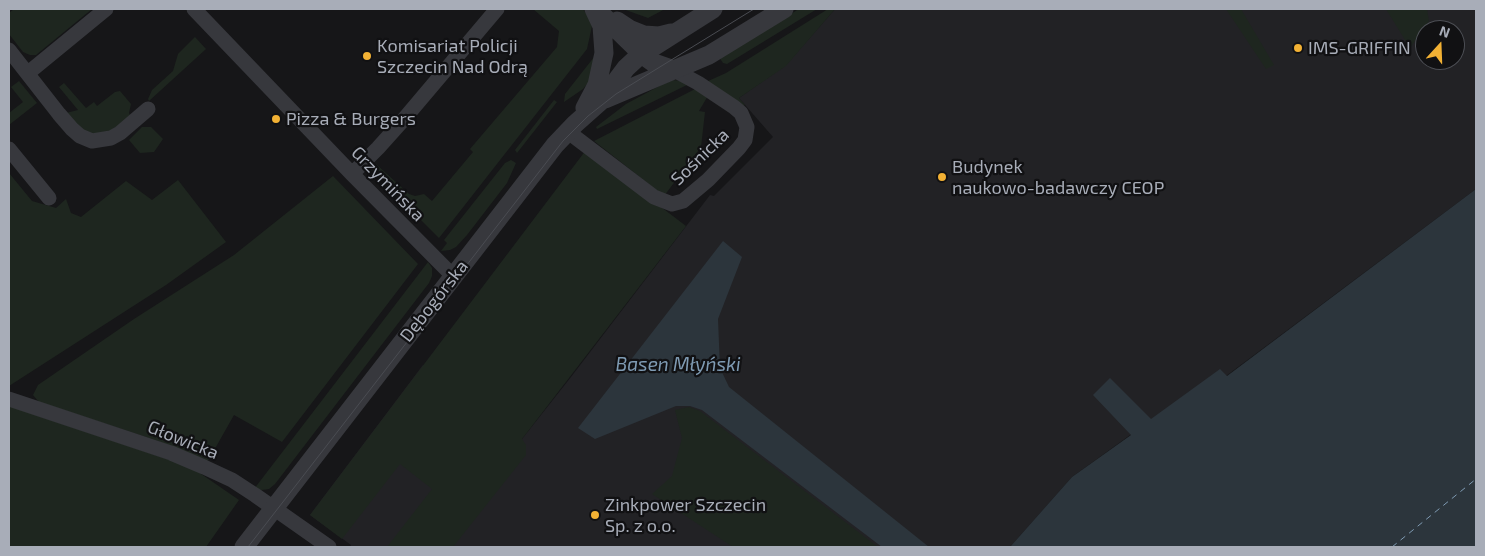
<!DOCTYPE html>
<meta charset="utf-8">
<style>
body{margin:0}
#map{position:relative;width:1485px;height:556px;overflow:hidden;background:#161618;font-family:"Exo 2",sans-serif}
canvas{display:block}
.frame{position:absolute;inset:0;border:10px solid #a8adb8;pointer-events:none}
.north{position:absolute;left:1415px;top:20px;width:50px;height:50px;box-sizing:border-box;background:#111113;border:1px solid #4d4f55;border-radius:50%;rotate:20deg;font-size:14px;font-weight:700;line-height:20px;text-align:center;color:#a8adb8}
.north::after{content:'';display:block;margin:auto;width:18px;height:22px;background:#f2b134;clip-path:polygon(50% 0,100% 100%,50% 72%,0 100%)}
</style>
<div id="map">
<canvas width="1485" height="556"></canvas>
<div class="frame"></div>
<div class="north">N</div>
</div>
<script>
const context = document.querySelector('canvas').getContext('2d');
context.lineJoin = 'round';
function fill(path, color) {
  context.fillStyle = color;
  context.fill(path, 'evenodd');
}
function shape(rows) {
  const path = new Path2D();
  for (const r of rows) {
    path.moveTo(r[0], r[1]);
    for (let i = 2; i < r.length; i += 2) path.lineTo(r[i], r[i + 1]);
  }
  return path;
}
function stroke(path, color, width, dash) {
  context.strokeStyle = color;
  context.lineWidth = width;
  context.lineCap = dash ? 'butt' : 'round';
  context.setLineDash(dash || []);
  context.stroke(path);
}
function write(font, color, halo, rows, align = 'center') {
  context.font = font + ' "Exo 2",sans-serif';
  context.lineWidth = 4.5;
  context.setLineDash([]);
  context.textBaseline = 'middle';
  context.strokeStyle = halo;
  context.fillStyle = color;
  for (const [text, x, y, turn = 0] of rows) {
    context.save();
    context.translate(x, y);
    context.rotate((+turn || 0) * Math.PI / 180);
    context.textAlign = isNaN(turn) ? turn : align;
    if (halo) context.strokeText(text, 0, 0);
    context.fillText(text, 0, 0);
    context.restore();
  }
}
fill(shape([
 [835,9,1476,9,1476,189,1226,376,1220,370,1072,477,1010,547,350,547,351,545,310,515,423,365,522,439,571,377,710,195,714,196,773,137,739,98,786,65],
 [1425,30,1455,30,1455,60,1425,60]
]), '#222225');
fill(shape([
 [14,9,92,9,36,55,30,55,23,52,9,34,9,13],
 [533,9,583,9,589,18,592,26,587,49,439,238,368,167,376,164,409,194,415,196,424,194,432,201,473,152,470,149,557,47,559,31],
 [623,9,665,9,648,18],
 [799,9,817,9,727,64,723,63,719,57],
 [828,9,835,9,786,66,739,98,745,105,741,108,706,82,726,73],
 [1226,9,1241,9,1274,65,1266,69],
 [1386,9,1427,9,1429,21,1410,48],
 [195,37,206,49,149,101,148,99,152,90,173,71,178,54],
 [598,52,590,81,583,89,564,102,565,94],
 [673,80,682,81,689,84,597,129,596,127,626,104,663,84],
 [19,81,37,103,9,125,9,113,23,102,11,87],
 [64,83,86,108,94,102,97,106,115,92,120,91,131,104,129,113,131,117,106,134,89,133,81,129,66,113,78,110,59,87],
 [697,88,709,94,699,111,705,112,701,147,664,196,594,141],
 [554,100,557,102,517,153,515,150],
 [142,127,151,127,163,139,154,152,140,153,129,140],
 [586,150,686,226,522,439,526,445,526,455,453,547,387,547,432,489,400,464,342,539,310,515],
 [511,160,516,163,507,183,467,235,456,247,450,250,441,251,447,243,444,240,505,163],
 [9,173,32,201,56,208,66,199,71,213,81,217,126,181,152,200,178,180,226,242,166,285,9,386],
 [333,176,418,264,282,442,234,415,208,461,155,440,39,402,33,395,38,385,134,319,234,255],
 [428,262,432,268,432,276,429,283,275,484,269,489,262,490,254,489],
 [9,406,191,467,239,500,206,547,9,547],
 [689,407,700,411,878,547,733,547,652,494,672,476,682,438,675,410]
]), '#1e261f');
fill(shape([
 [1476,189,1476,547,1010,547,1072,477,1131,435,1093,395,1110,378,1151,419,1220,369,1227,376],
 [723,241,742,257,718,319,720,368,729,387,929,547,882,547,702,410,690,406,676,406,595,439,578,428]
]), '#2c353c');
stroke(shape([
 [1392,547,1476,479]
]), '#7f9bb3', 1, [6, 5]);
stroke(shape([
 [194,9,352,174,453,276],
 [9,50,59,114,72,129,80,136,92,141,111,138,120,133,148,109],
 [28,73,106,9],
 [567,131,654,197,672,204,683,201,708,180,739,148,745,140,747,127,741,113,734,107,698,83,674,70],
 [9,149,49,198],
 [352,174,378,148,404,119,497,9],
 [9,399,171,453,204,467,232,480,255,495,329,547]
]), '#37383d', 15);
stroke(shape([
 [599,12,643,55,654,63,674,70],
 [617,21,629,29,644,35,659,36,671,33],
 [605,99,709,55,784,9],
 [585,108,597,85,604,53,602,26,594,9],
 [244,547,555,145,575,124,602,100,626,68,639,56,713,9]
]), '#37383d', 19);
stroke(shape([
 [248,547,563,141,588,116,616,94,754,9]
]), '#4a4c52', 1);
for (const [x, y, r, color] of [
 [1298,48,5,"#f2b134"],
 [367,56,5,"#f2b134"],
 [276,119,5,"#f2b134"],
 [942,177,5,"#f2b134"],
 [595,515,5,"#f2b134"]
]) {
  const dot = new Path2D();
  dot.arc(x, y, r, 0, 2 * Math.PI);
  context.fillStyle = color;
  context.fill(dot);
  stroke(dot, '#111113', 2);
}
write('18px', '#a8adb8', '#111113', [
 ["Komisariat Policji",377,46],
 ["Szczecin Nad Odrą",377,67],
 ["IMS-GRIFFIN",1308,48],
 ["Pizza & Burgers",286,119],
 ["Budynek",952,167],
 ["naukowo-badawczy CEOP",952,188],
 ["Zinkpower Szczecin",605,505],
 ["Sp. z o.o.",605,526]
], 'left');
write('18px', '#a8adb8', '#111113', [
 ["Sośnicka",700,157,-44],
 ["Grzymińska",388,184,46],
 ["Dębogórska",434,301,-52],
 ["Głowicka",183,440,22]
]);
write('italic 19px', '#7f9bb3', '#111113', [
 ["Basen Młyński",678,365]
]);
</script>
